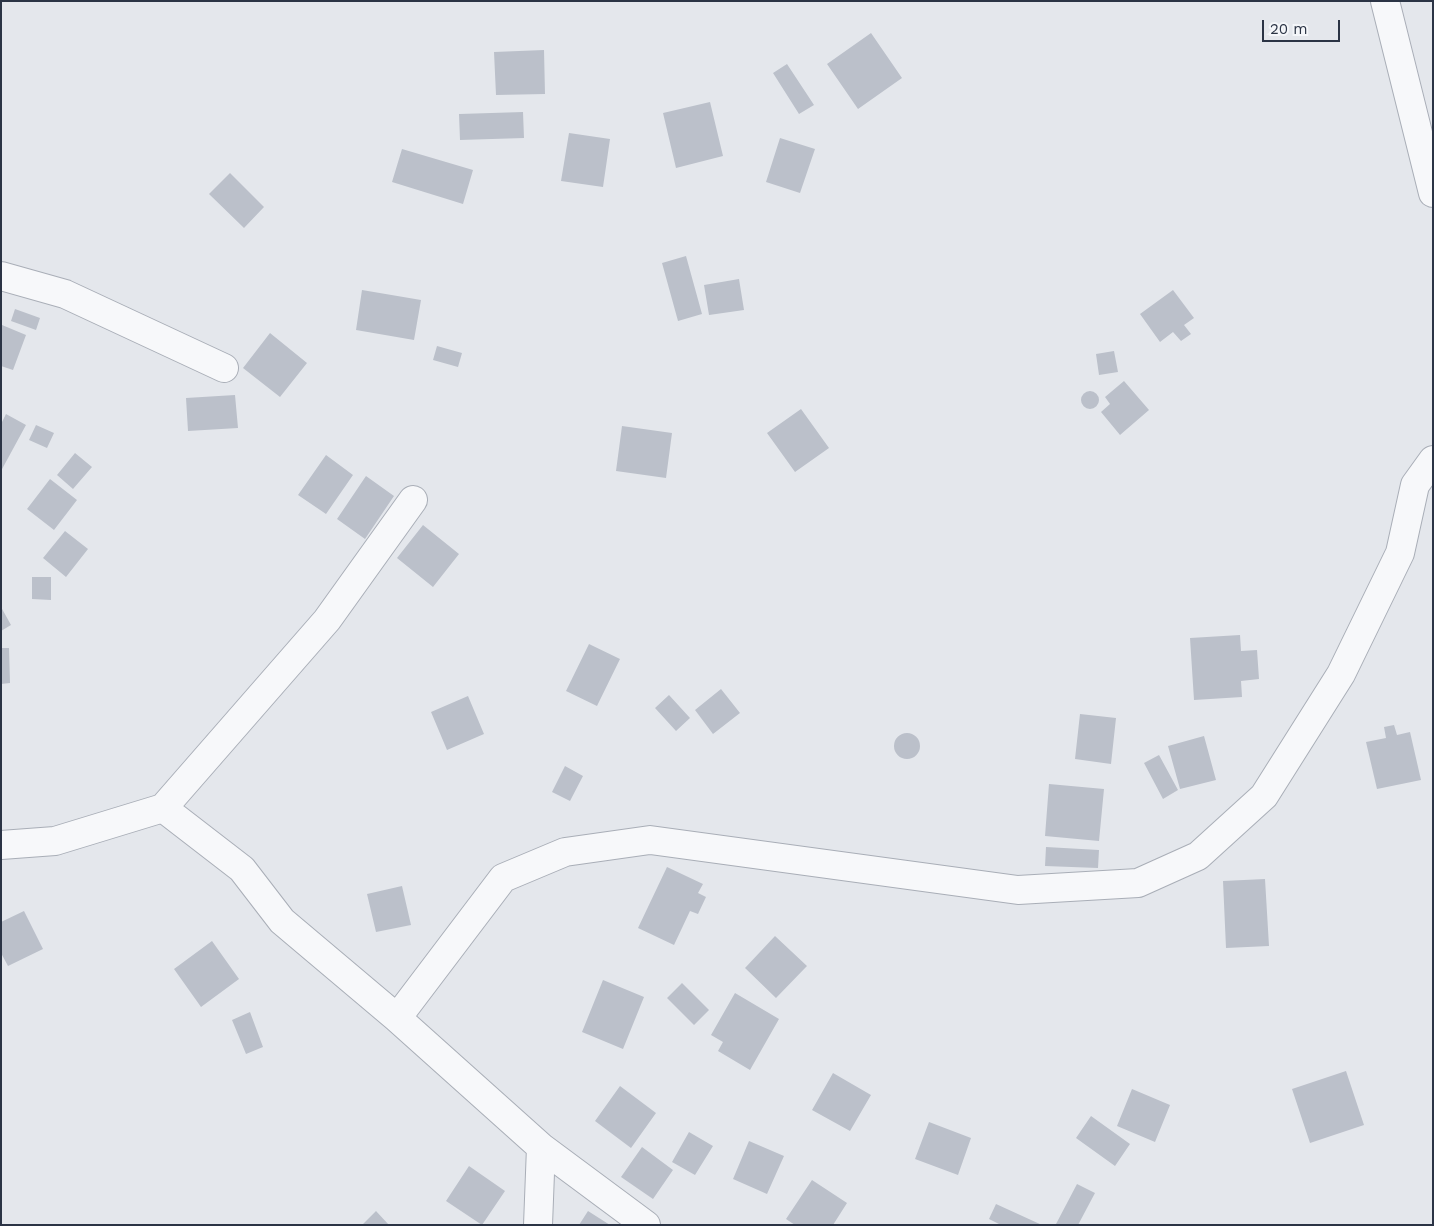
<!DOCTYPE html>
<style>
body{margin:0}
#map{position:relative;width:1434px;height:1226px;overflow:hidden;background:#e4e7ec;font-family:"Work Sans",sans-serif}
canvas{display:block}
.frame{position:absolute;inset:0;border:2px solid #2b3445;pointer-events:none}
.scale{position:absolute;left:1262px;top:20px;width:78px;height:22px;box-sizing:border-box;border:2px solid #2b3445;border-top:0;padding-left:6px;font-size:15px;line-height:18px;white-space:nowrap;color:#2b3445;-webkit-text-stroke:4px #f4f6f9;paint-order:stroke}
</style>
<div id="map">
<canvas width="1434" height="1226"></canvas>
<div class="frame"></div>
<div class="scale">20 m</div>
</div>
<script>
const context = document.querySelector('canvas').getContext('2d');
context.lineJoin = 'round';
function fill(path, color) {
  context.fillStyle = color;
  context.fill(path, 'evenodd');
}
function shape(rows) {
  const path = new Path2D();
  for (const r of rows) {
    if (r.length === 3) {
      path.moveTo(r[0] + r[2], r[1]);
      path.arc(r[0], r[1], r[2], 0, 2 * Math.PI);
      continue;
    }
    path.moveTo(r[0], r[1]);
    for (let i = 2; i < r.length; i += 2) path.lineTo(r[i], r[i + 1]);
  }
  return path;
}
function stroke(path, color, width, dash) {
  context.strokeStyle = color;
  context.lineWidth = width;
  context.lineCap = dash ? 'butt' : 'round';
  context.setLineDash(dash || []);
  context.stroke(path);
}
fill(shape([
 [871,33,902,78,858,109,827,64],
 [544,50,545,94,496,95,494,52],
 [787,64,814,105,799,114,773,73],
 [710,102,723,156,676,168,663,113],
 [523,112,524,138,460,140,459,114],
 [569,133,610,139,603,187,561,181],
 [780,138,815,149,800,193,766,182],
 [402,149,473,170,463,204,392,182],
 [230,173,264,207,244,228,209,194],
 [686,256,702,314,678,321,662,263],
 [739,279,744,310,709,315,704,285],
 [362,290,421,300,414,340,356,330],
 [1173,290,1194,318,1184,325,1191,334,1181,341,1173,332,1160,342,1140,314],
 [15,309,40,318,36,330,11,321],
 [2,325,26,335,13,370,1,366],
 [270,333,307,363,280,397,243,368],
 [437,346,462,353,458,367,433,360],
 [1114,351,1118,372,1099,375,1096,354],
 [1124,381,1149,410,1120,435,1101,412,1110,404,1105,397],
 [1090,400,9],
 [235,395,238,428,188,431,186,398],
 [801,409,829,448,795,472,767,433],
 [6,414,26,425,1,471,1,424],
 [36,425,54,433,47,448,29,440],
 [622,426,672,433,666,478,616,471],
 [75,453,92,467,73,489,57,475],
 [326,455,353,475,326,514,298,495],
 [366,476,394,496,365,539,337,519],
 [50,479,77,500,54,530,27,509],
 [423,525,459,554,433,587,397,558],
 [65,531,88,549,66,577,43,558],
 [32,577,51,577,51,600,32,599],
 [1,607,11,625,1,631],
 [1240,635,1241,651,1257,650,1259,679,1241,681,1242,697,1194,700,1190,638],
 [589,644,620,659,597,706,566,691],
 [1,648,9,648,10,683,1,684],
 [721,689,740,713,713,734,695,710],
 [669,695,690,718,676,731,655,708],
 [468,696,484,734,447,750,431,712],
 [1080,714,1116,718,1111,764,1075,759],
 [1394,725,1397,735,1410,732,1421,780,1377,789,1366,742,1386,738,1384,727],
 [907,746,13],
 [1204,736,1216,780,1180,789,1168,746],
 [1159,755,1178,790,1163,799,1144,763],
 [565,766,583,776,570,801,552,792],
 [1049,784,1104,789,1099,841,1045,836],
 [1046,847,1099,850,1098,868,1045,866],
 [667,867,703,884,698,893,706,897,698,914,690,911,674,945,638,928],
 [1265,879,1269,946,1226,948,1223,881],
 [402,886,411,925,376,932,367,894],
 [24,911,43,949,8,966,1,953,1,922],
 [775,936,807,966,776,998,745,968],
 [212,941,239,979,201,1007,174,969],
 [603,980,644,997,623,1049,582,1032],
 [682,983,709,1010,694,1025,667,998],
 [735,993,779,1019,750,1070,718,1051,723,1042,711,1035],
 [250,1012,263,1047,246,1054,232,1020],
 [1346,1071,1364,1125,1310,1143,1292,1089],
 [833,1073,871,1095,850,1131,812,1110],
 [620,1086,656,1113,631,1148,595,1121],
 [1132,1089,1170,1105,1155,1142,1117,1126],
 [1091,1116,1130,1144,1115,1166,1076,1138],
 [929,1122,971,1138,958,1175,915,1159],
 [689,1132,713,1146,695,1175,672,1162],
 [749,1141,784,1156,767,1194,733,1179],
 [642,1147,673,1170,653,1199,621,1177],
 [469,1166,505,1191,482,1225,446,1201],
 [812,1180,847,1203,833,1225,795,1225,786,1219],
 [1077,1184,1095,1193,1078,1225,1058,1225,1056,1224],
 [996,1204,1042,1225,1001,1225,989,1219],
 [376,1211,389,1225,362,1225],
 [588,1211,610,1225,579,1225]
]), '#bbc0ca');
const minor = shape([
 [1385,1,1433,193],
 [1,276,65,294,224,368],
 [163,808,242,869,282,921,397,1018,541,1147,646,1225],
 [1,845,55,841,163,808,327,620,413,500],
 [397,1018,503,878,565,852,650,840,1018,890,1138,883,1198,856,1264,796,1341,674,1400,553,1415,485,1433,460],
 [538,1225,541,1147]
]);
stroke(minor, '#a9aeb7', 30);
stroke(minor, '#f7f8fa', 28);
</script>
